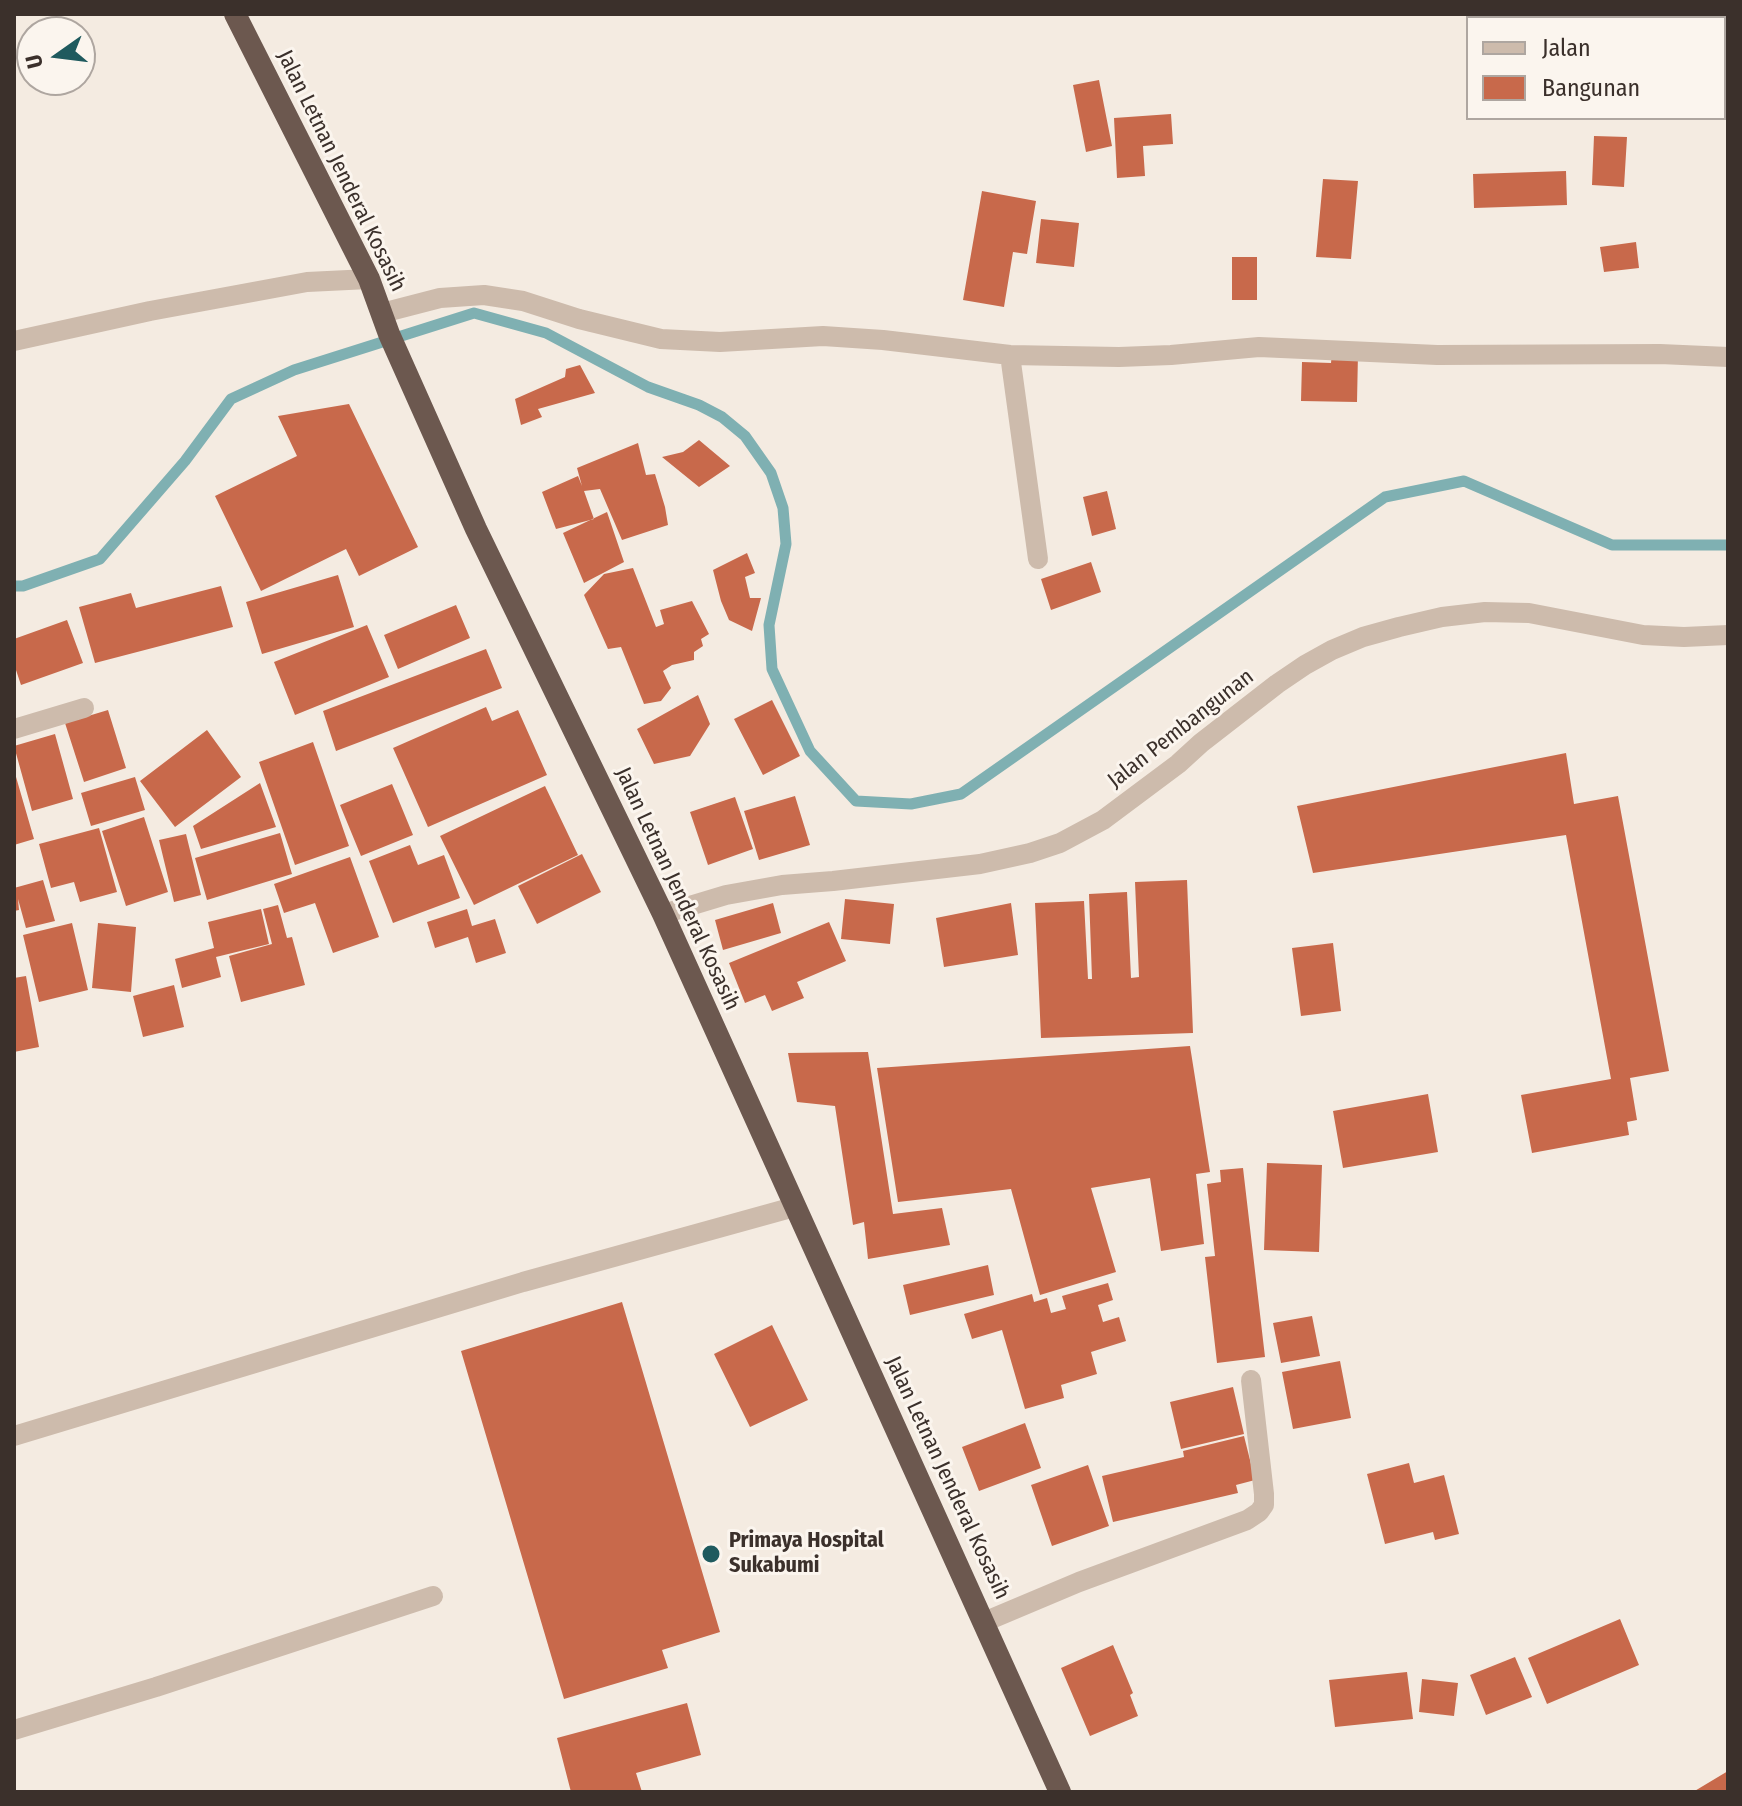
<!DOCTYPE html>
<style>
body{margin:0}
#map{position:relative;width:1742px;height:1806px;overflow:hidden;background:#f4ebe1;font-family:"Fira Sans Condensed",sans-serif}
canvas{display:block}
.frame{position:absolute;inset:0;border:16px solid #3b302b;pointer-events:none}
.legend{position:absolute;left:1466px;top:16px;width:260px;height:104px;box-sizing:border-box;background:#fbf5ee;border:2px solid #aea6a0;margin:0;padding:10px 14px;list-style:none;font-size:24px;color:#3b302b}
.legend li{display:flex;align-items:center;gap:16px;height:40px}
.legend b{width:40px;border:2px solid #aea6a0}
.north{position:absolute;left:16px;top:16px;width:80px;height:80px;box-sizing:border-box;background:#fbf5ee;border:2px solid #aea6a0;border-radius:50%;rotate:256deg;font-size:22px;font-weight:700;line-height:32px;text-align:center;color:#3b302b}
.north::after{content:'';display:block;margin:auto;width:28px;height:36px;background:#1f5a5e;clip-path:polygon(50% 0,100% 100%,50% 72%,0 100%)}
</style>
<div id="map">
<canvas width="1742" height="1806"></canvas>
<div class="frame"></div>
<ul class="legend">
<li><b style="height:10px;background:#cdbbac"></b>Jalan</li>
<li><b style="height:22px;background:#c8694b"></b>Bangunan</li>
</ul>
<div class="north">U</div>
</div>
<script>
const context = document.querySelector('canvas').getContext('2d');
context.lineJoin = 'round';
function shape(rows) {
  const path = new Path2D();
  for (const r of rows) {
    path.moveTo(r[0], r[1]);
    for (let i = 2; i < r.length; i += 2) path.lineTo(r[i], r[i + 1]);
  }
  return path;
}
function stroke(path, color, width, dash) {
  context.strokeStyle = color;
  context.lineWidth = width;
  context.lineCap = dash ? 'butt' : 'round';
  context.setLineDash(dash || []);
  context.stroke(path);
}
function fill(path, color) {
  context.fillStyle = color;
  context.fill(path, 'evenodd');
}
function write(font, color, halo, rows, align = 'center') {
  context.font = font + ' "Fira Sans Condensed",sans-serif';
  context.lineWidth = 6;
  context.setLineDash([]);
  context.textBaseline = 'middle';
  context.strokeStyle = halo;
  context.fillStyle = color;
  for (const [text, x, y, turn = 0] of rows) {
    context.save();
    context.translate(x, y);
    context.rotate((+turn || 0) * Math.PI / 180);
    context.textAlign = isNaN(turn) ? turn : align;
    if (halo) context.strokeText(text, 0, 0);
    context.fillText(text, 0, 0);
    context.restore();
  }
}
stroke(shape([
 [14,586,23,586,100,559,185,461,231,399,294,370,474,313,546,333,648,387,699,405,722,417,745,436,771,473,783,508,786,544,769,625,772,669,810,751,856,801,911,804,961,794,1385,497,1464,481,1612,545,1728,545]
]), '#7fb0b2', 11);
fill(shape([
 [1099,80,1112,146,1086,152,1073,85],
 [1171,114,1173,144,1143,146,1145,176,1117,178,1114,118],
 [1594,136,1627,137,1624,187,1592,185],
 [1566,171,1567,205,1474,208,1473,174],
 [1323,179,1358,181,1351,259,1316,257],
 [982,191,1036,201,1027,254,1013,252,1004,307,963,300],
 [1041,219,1079,223,1074,267,1036,263],
 [1636,242,1639,268,1604,272,1600,247],
 [1232,257,1257,257,1257,300,1232,300],
 [1332,352,1358,353,1357,402,1301,401,1302,362,1331,363],
 [580,365,595,393,538,409,542,417,521,425,515,399,565,377,566,369],
 [349,404,418,547,359,576,346,549,261,591,215,496,297,456,278,416],
 [699,440,730,466,699,487,662,457,683,452],
 [638,443,646,475,655,474,665,507,668,525,622,540,600,489,584,491,594,519,556,529,542,492,578,476,582,486,577,468],
 [1107,491,1116,529,1092,536,1083,497],
 [607,512,624,562,584,583,563,533],
 [747,553,755,573,745,577,750,598,761,598,752,631,729,620,721,601,713,570],
 [1091,562,1101,592,1051,610,1041,579],
 [633,568,656,627,664,624,660,610,692,601,709,634,701,639,703,646,694,652,694,660,672,665,663,671,671,688,661,701,644,704,621,647,608,649,584,595,604,574],
 [338,575,354,627,262,654,246,602],
 [221,586,233,627,95,663,79,607,131,593,136,608],
 [456,605,470,638,398,669,384,635],
 [67,620,83,663,21,685,14,664,14,639],
 [367,625,389,677,295,715,274,662],
 [486,649,502,688,336,751,323,711],
 [698,695,710,724,690,756,654,764,637,729],
 [772,700,800,756,763,775,734,719],
 [486,707,492,721,518,710,547,775,428,827,393,748],
 [108,710,126,768,84,782,65,723],
 [207,730,241,777,175,827,140,781],
 [55,734,73,799,32,811,14,746],
 [313,742,349,846,295,865,259,762],
 [1566,753,1574,804,1618,796,1669,1071,1630,1078,1637,1120,1627,1122,1629,1135,1532,1153,1521,1095,1611,1079,1566,835,1313,873,1297,806],
 [14,770,34,839,14,845],
 [135,777,145,810,91,826,81,793],
 [260,783,276,827,201,849,193,826],
 [392,784,413,835,361,856,340,805],
 [545,786,578,855,474,905,440,836],
 [795,796,810,845,759,860,744,811],
 [735,797,753,849,708,865,690,812],
 [144,817,168,892,126,906,102,831],
 [99,828,117,892,80,902,74,882,51,888,39,844],
 [280,833,292,874,207,900,195,858],
 [186,834,201,895,174,902,159,840],
 [410,845,418,865,444,855,460,898,393,923,369,861],
 [582,854,601,892,537,924,518,886],
 [350,857,379,937,333,953,315,903,284,913,274,884],
 [43,880,55,921,26,928,18,899,19,910,14,911,14,888],
 [1187,880,1193,1033,1041,1038,1035,903,1084,901,1088,979,1092,979,1089,894,1127,892,1131,978,1139,977,1135,882],
 [845,899,894,904,890,944,841,939],
 [773,903,781,933,723,950,715,920],
 [1011,903,1018,955,944,967,936,918],
 [278,905,287,938,292,937,305,985,241,1002,229,956,272,944,263,909],
 [261,909,269,944,216,957,221,977,182,988,175,959,214,948,208,922],
 [467,909,472,926,495,919,506,953,476,963,468,937,435,948,427,922],
 [829,922,846,961,797,982,804,998,772,1011,765,995,745,1003,729,963],
 [72,923,88,990,39,1002,23,935],
 [98,923,136,927,131,992,92,988],
 [1333,943,1341,1011,1301,1016,1292,948],
 [26,976,39,1047,14,1052,14,978],
 [174,985,184,1027,143,1037,133,996],
 [1190,1046,1210,1172,1196,1174,1204,1244,1161,1251,1150,1178,1091,1188,1116,1272,1040,1295,1011,1189,898,1202,877,1068],
 [868,1052,893,1214,942,1208,950,1245,868,1259,864,1222,853,1225,835,1106,797,1102,788,1053],
 [1428,1094,1438,1152,1343,1168,1333,1111],
 [1267,1163,1322,1165,1319,1252,1264,1250],
 [1243,1168,1265,1357,1217,1363,1205,1257,1215,1256,1207,1184,1221,1182,1220,1170],
 [988,1265,994,1295,910,1315,903,1285],
 [1108,1283,1113,1300,1098,1305,1103,1322,1119,1317,1126,1341,1091,1352,1097,1374,1061,1385,1064,1398,1025,1409,1002,1330,972,1339,964,1314,1032,1294,1034,1302,1047,1298,1051,1313,1066,1309,1062,1296],
 [622,1302,720,1632,662,1650,668,1668,564,1699,461,1351],
 [1312,1316,1320,1356,1281,1363,1273,1323],
 [772,1325,808,1400,750,1427,714,1354],
 [1340,1361,1351,1418,1293,1429,1282,1372],
 [1233,1387,1244,1434,1181,1449,1170,1402],
 [1025,1423,1041,1468,979,1491,962,1447],
 [1244,1436,1255,1480,1236,1485,1238,1493,1113,1522,1102,1476,1184,1457,1183,1451],
 [1409,1463,1414,1483,1444,1475,1459,1534,1435,1540,1433,1532,1385,1544,1367,1474],
 [1088,1465,1109,1526,1052,1546,1031,1485],
 [1620,1619,1639,1665,1547,1704,1528,1658],
 [1113,1645,1133,1693,1130,1695,1138,1716,1090,1736,1061,1668],
 [1515,1657,1532,1697,1486,1715,1470,1675],
 [1407,1672,1413,1719,1335,1727,1329,1680],
 [1422,1679,1458,1683,1454,1716,1419,1712],
 [687,1703,701,1755,636,1773,642,1792,571,1792,557,1738],
 [1728,1771,1728,1792,1693,1792]
]), '#c8694b');
stroke(shape([
 [382,313,440,298,484,295,523,301,579,319,661,339,720,342,823,336,883,340,1010,355,1119,357,1171,355,1259,347,1437,355,1660,354,1728,357],
 [14,341,150,311,307,282,369,279],
 [1010,355,1038,559],
 [14,729,84,708],
 [14,1436,523,1282,794,1207],
 [984,1622,1079,1582,1247,1520,1259,1512,1264,1505,1264,1494,1251,1380],
 [14,1730,156,1687,433,1596]
]), '#cdbbac', 20);
stroke(shape([
 [663,914,726,895,782,885,833,881,980,864,1030,853,1060,843,1103,820,1178,764,1201,743,1277,684,1305,665,1332,650,1363,637,1399,627,1442,617,1485,612,1529,613,1643,635,1684,637,1728,635]
]), '#cdbbac', 20);
stroke(shape([
 [235,14,369,279,389,334,476,529,663,914,1060,1792]
]), '#6c584f', 22);
for (const [x, y, r, color] of [
 [711,1554,10,"#1f5a5e"]
]) {
  const dot = new Path2D();
  dot.arc(x, y, r, 0, 2 * Math.PI);
  context.fillStyle = color;
  context.fill(dot);
  stroke(dot, '#fbf5ee', 3);
}
write('22px', '#3b302b', '#fbf5ee', [
 ["Jalan Letnan Jenderal Kosasih",341,171,64],
 ["Jalan Pembangunan",1181,729,-38],
 ["Jalan Letnan Jenderal Kosasih",677,889,65],
 ["Jalan Letnan Jenderal Kosasih",947,1478,65]
]);
write('bold 22px', '#3b302b', '#fbf5ee', [
 ["Primaya Hospital",729,1541],
 ["Sukabumi",729,1566]
], 'left');
</script>
